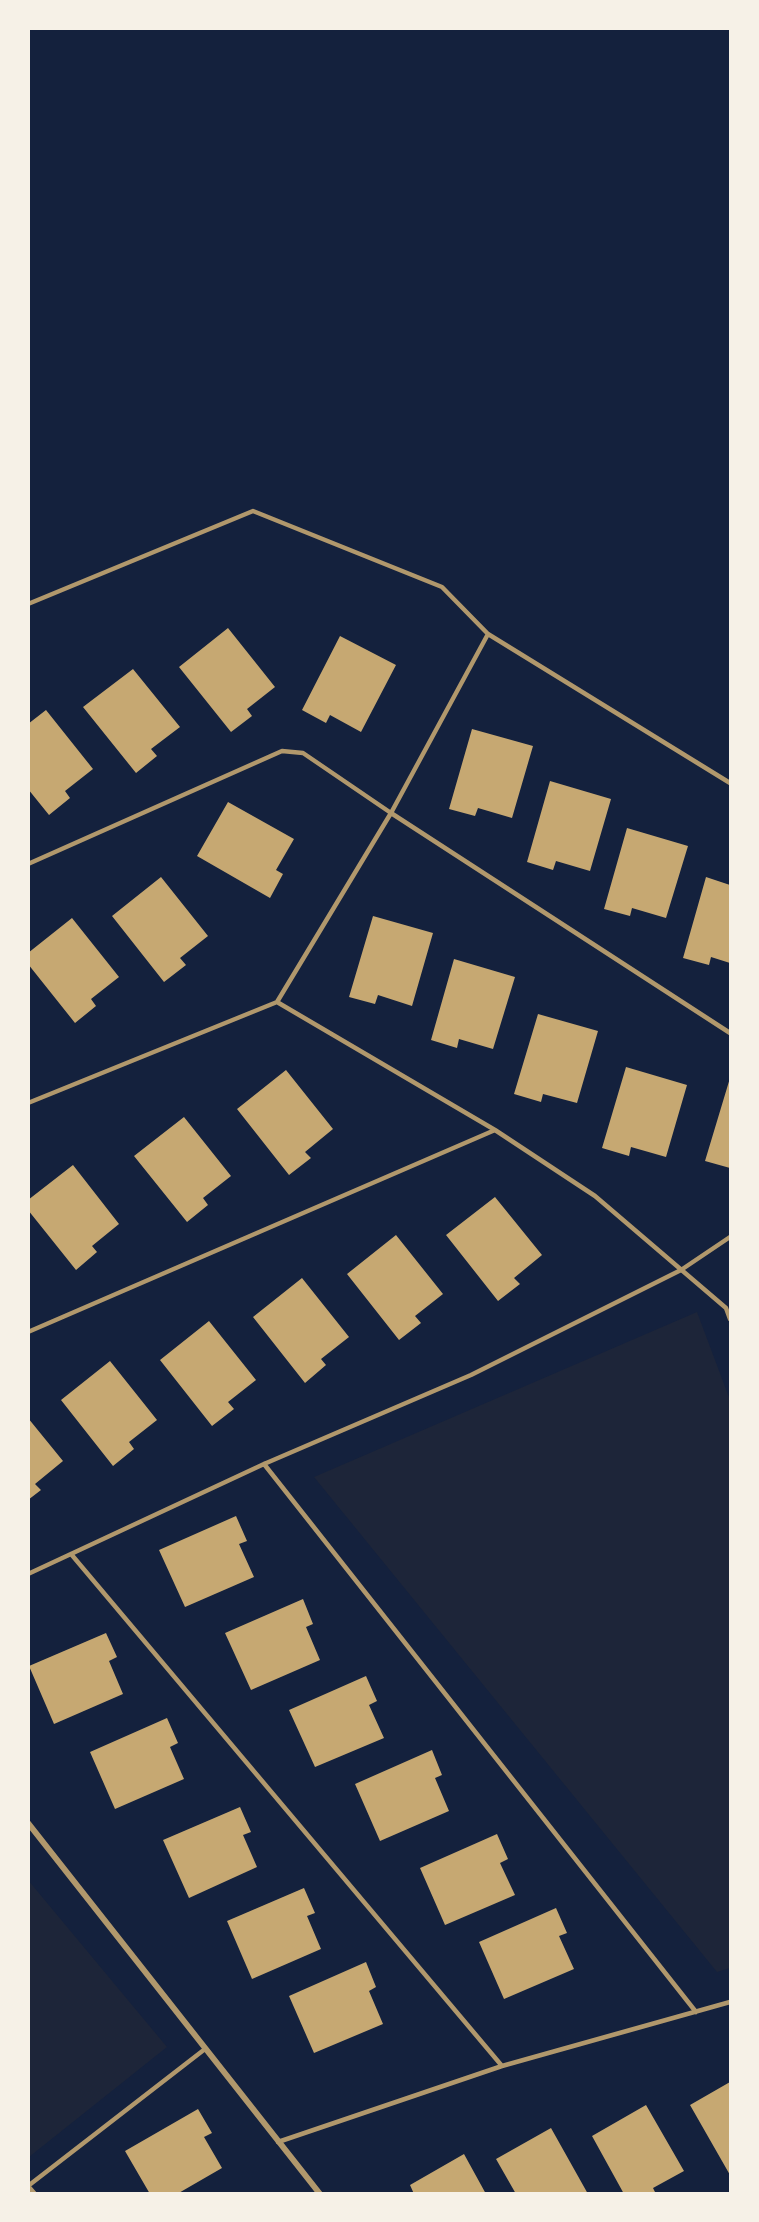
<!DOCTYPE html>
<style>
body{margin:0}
#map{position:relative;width:759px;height:2222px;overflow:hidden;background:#14213d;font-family:Overpass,sans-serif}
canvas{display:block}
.frame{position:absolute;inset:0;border:30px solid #f6f1e7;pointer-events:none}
</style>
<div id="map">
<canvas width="759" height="2222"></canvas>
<div class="frame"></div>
</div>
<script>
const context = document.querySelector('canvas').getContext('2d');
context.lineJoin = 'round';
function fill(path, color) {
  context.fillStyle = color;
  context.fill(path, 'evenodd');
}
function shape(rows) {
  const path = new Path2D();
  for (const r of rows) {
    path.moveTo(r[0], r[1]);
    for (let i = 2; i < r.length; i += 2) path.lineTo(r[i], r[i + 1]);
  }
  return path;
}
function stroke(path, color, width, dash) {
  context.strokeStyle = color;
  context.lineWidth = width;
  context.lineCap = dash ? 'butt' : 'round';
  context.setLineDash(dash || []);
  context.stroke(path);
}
fill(shape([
 [697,1312,730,1400,730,1968,717,1972,314,1477],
 [28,1880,167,2047,29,2157,28,2157]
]), '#1d2539');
fill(shape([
 [228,628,275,687,247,709,252,716,231,732,179,667],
 [340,636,396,665,361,732,330,715,326,723,302,710],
 [133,669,180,727,151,749,157,756,136,773,83,707],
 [46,710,93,769,65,791,70,798,49,815,28,789,28,724],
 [472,729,533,746,512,818,478,808,475,816,449,809],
 [550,781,611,799,590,871,556,861,553,870,527,862],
 [228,802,294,839,276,870,283,874,270,898,197,856],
 [627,828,688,846,666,918,632,908,630,916,604,909],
 [161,877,208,936,180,958,186,965,164,982,112,916],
 [706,877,730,885,730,963,711,957,709,965,683,958],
 [373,916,433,933,412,1006,378,995,375,1004,349,997],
 [72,918,119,977,91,999,96,1006,75,1023,28,964,28,953],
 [454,959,515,977,493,1049,459,1039,457,1048,431,1040],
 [538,1014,598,1031,577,1103,543,1094,541,1102,514,1094],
 [626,1067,687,1085,666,1157,631,1147,629,1156,602,1148],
 [286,1070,333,1129,305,1152,311,1158,289,1175,237,1109],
 [730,1078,730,1168,705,1161],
 [184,1117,231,1176,203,1198,208,1205,187,1222,134,1156],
 [73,1165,119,1224,92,1246,97,1252,76,1270,28,1210,28,1200],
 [495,1197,542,1255,514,1278,520,1284,498,1301,446,1235],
 [396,1235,443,1294,415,1316,421,1323,399,1340,347,1274],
 [302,1278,349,1337,321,1359,326,1365,305,1383,253,1317],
 [209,1321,256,1380,228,1402,234,1409,212,1426,160,1360],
 [110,1361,157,1420,129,1442,134,1449,113,1466,61,1400],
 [28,1418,63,1461,35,1484,41,1490,28,1500],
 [236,1516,247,1541,239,1544,254,1577,185,1607,159,1550],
 [303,1599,313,1624,306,1627,320,1660,251,1690,225,1633],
 [106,1633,117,1657,109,1661,123,1694,54,1724,29,1666],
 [366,1676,377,1701,369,1705,384,1738,315,1767,289,1710],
 [167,1718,178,1743,170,1747,184,1779,115,1809,90,1752],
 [432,1750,442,1775,435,1778,449,1811,380,1841,355,1784],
 [240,1807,251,1832,243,1835,257,1867,189,1898,163,1840],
 [497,1834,508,1859,500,1863,515,1895,445,1925,420,1868],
 [304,1888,315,1913,307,1916,321,1949,252,1979,227,1921],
 [556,1908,567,1933,559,1936,574,1969,504,1999,479,1942],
 [366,1962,376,1987,369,1991,383,2024,314,2053,289,1996],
 [730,2082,730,2175,690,2105],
 [646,2105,684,2171,653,2188,656,2194,624,2194,592,2136],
 [198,2109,212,2133,204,2137,222,2168,177,2194,150,2194,125,2151],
 [551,2128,588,2194,516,2194,496,2159],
 [464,2154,486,2194,414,2194,410,2185]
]), '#c6a872');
stroke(shape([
 [28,604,253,511,442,587,488,634,730,783],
 [28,864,282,751,303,753,391,813,730,1033],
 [277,1002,495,1130,595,1196,726,1308,730,1319],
 [28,1103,277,1002,391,813,488,634],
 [28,1332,495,1130],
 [264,1464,696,2012],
 [71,1554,502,2066],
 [28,1574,264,1464,471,1375,681,1270,730,1237],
 [278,2142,502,2066,730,2002],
 [28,2186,205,2049],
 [28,2186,35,2194]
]), '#b1986c', 4.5);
stroke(shape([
 [28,1823,320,2194]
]), '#b1986c', 6);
</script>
